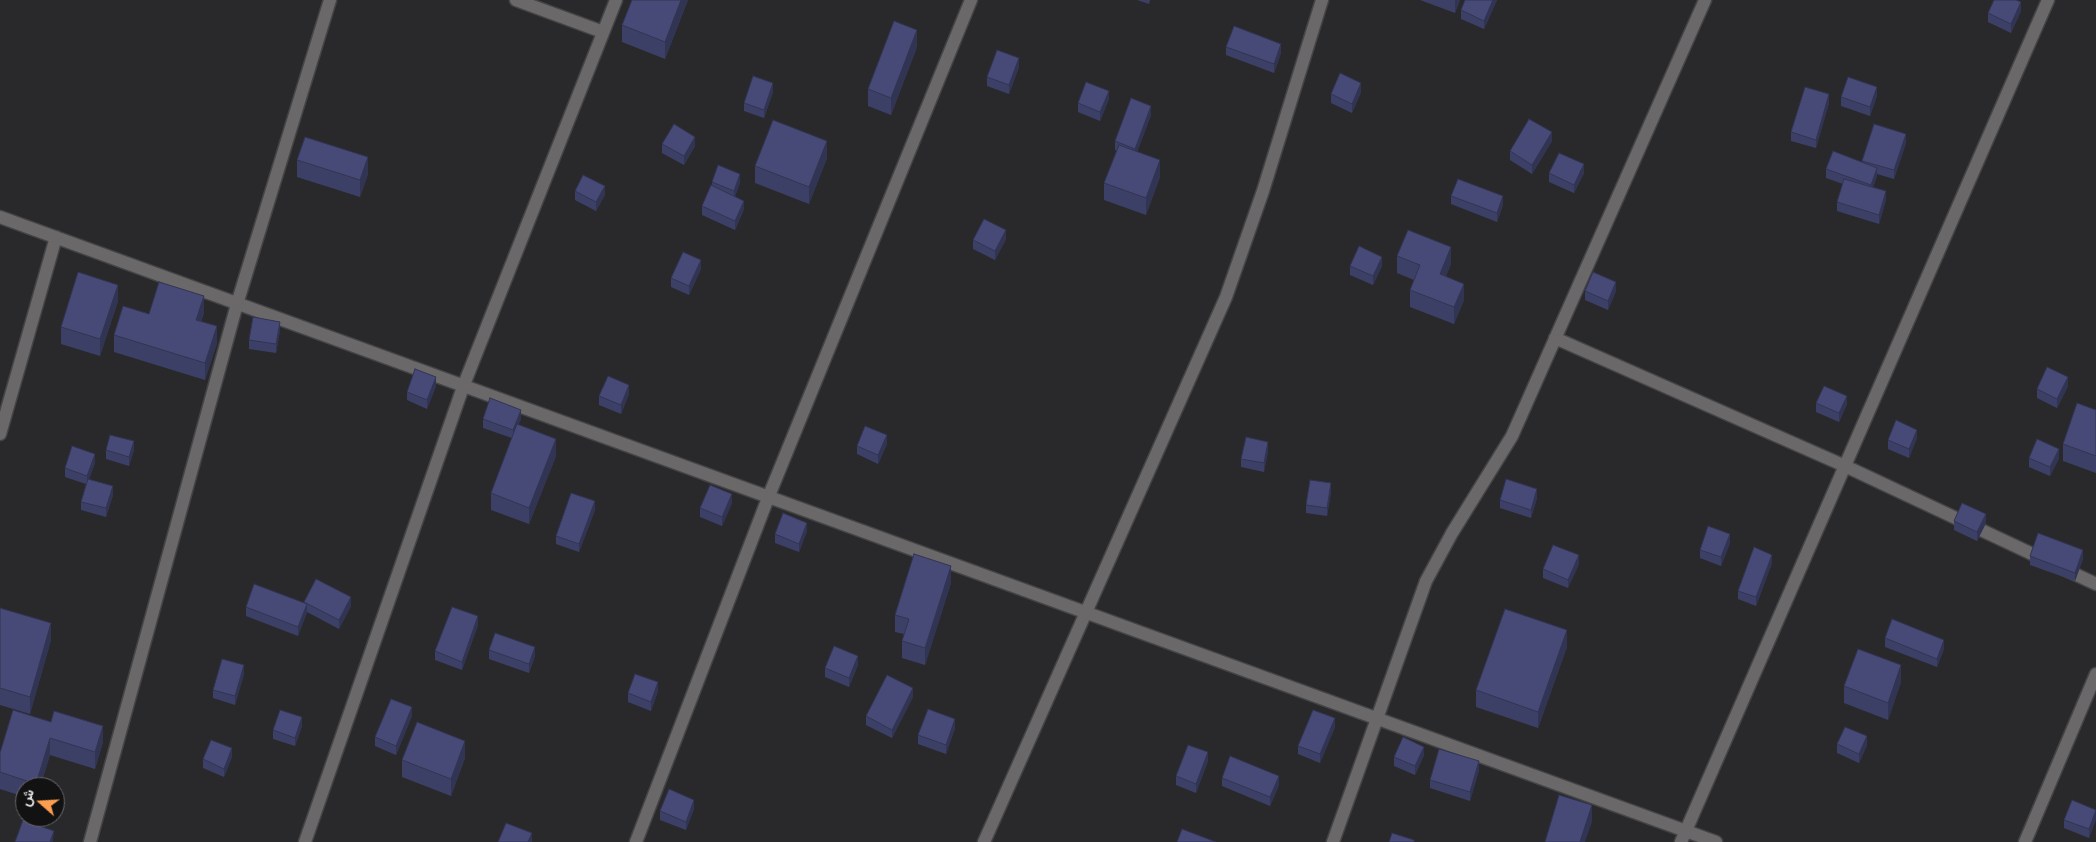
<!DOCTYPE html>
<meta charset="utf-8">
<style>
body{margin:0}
#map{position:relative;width:2096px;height:842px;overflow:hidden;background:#29292c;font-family:"Roboto Condensed",Vazirmatn,sans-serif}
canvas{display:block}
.north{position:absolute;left:15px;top:777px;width:50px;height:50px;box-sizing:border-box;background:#121213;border:1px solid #686869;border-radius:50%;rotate:289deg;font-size:14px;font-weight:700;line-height:20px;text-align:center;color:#e8e8ea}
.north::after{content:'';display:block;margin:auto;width:18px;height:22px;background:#fb9e50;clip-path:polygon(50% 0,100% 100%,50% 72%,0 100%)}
</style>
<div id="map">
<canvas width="2096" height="842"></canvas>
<div class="north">ش</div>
</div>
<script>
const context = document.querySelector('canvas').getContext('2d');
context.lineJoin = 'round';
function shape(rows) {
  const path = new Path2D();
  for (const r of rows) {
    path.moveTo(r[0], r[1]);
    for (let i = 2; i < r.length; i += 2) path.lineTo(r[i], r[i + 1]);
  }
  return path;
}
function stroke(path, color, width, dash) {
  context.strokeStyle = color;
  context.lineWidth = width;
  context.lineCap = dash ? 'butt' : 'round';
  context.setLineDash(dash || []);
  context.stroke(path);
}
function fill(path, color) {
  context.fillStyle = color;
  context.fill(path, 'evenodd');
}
const minor = shape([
 [516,0,603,32],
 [0,217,1716,842],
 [1555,338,1845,466,2096,584],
 [0,434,56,237],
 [90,842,237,304,330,0],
 [305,842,463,387,616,0],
 [636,842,768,498,971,0],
 [984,842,1226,297,1263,191,1322,0],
 [1333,842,1426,581,1452,533,1512,436,1705,0],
 [1681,842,2048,0],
 [2025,842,2096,674]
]);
stroke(minor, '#444447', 15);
stroke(minor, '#6a6868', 12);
fill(shape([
 [632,0,688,0,665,59,622,42,622,25],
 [1137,0,1150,0,1149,4],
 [1420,0,1460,0,1455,13],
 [1497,0,1484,29,1461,19,1461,10],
 [2021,11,2011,33,1988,22,1988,13],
 [917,47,891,115,868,106,868,89],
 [1226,47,1281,53,1274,73,1226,55],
 [1019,67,1009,94,987,86,987,77],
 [773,92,764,118,744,111,744,103],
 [1361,92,1352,113,1331,103,1331,94],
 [1877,96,1870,116,1841,106,1841,97],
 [1109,99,1100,121,1078,112,1078,103],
 [1829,103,1816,148,1791,141,1791,132],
 [1151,115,1137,152,1160,177,1146,215,1104,200,1104,183,1117,151,1115,150,1115,141],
 [1552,141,1532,174,1510,160,1510,151],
 [1906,143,1894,179,1877,174,1877,176,1873,187,1886,200,1879,224,1837,211,1837,202,1843,184,1826,178,1826,169,1862,162,1862,161],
 [662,144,695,146,684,165,662,153],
 [827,158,809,204,755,183,755,166],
 [297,160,368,174,360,197,297,177],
 [1549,173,1584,173,1574,193,1549,182],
 [712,182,740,183,735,196,744,209,735,230,702,215,702,206,712,186],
 [575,191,605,195,596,211,575,200],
 [1451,196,1503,205,1497,222,1451,204],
 [1006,239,995,260,973,249,973,240],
 [1397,256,1451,264,1446,276,1464,300,1454,324,1410,307,1410,290,1414,280,1397,273],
 [1350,266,1382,266,1373,285,1350,275],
 [701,269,689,295,671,287,671,278],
 [1585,291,1616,291,1608,310,1585,300],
 [118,301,100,356,61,344,61,327],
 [204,313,201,322,217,343,205,380,114,352,114,335,149,314],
 [280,330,276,353,249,349,249,340],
 [436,386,427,409,407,400,407,392],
 [2068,386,2057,408,2037,398,2037,389],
 [629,394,621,414,599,405,599,396],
 [1816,403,1847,404,1839,422,1816,412],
 [2096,410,2096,473,2063,461,2063,444],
 [483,419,521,419,518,424,556,456,529,524,491,510,491,493,512,438,483,428],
 [1917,438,1909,458,1888,449,1888,440],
 [887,444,878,464,857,454,857,446],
 [106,450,134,450,129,466,106,459],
 [1268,451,1264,472,1241,467,1241,459],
 [2029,458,2059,458,2050,476,2029,467],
 [95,463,89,479,113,495,106,517,81,510,81,502,86,484,65,477,65,468],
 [1331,492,1327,516,1306,513,1306,505],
 [1537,498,1531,518,1500,508,1500,500],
 [732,503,722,526,700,517,700,508],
 [595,510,579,552,556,544,556,536],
 [1954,521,1986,523,1977,541,1954,530],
 [807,531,799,552,775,543,775,534],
 [1730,543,1721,566,1700,558,1700,550],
 [2030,556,2083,559,2075,581,2030,565],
 [1772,563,1756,606,1738,599,1738,591],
 [1579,564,1568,588,1543,578,1543,569],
 [951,583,925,665,902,658,902,641,904,634,895,632,895,615],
 [304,602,351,606,339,629,307,612,298,636,246,616,246,607,304,603],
 [0,608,51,640,30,714,0,705],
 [478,625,462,670,435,660,435,651],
 [1885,638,1944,649,1937,667,1885,647],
 [1567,647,1538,728,1476,707,1476,690],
 [489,650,535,656,529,673,489,659],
 [858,665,849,687,825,677,825,668],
 [244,674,235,705,213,698,213,690],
 [1901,682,1888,720,1844,703,1844,686],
 [658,691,651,711,628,702,628,693],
 [913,697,892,738,866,725,866,716],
 [13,710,103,742,95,769,50,755,40,787,25,787,25,797,0,789,0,753],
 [412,716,396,755,375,746,375,737],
 [302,726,295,746,273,739,273,730],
 [1335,727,1320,763,1298,754,1298,746],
 [955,728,946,754,918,744,918,735],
 [1837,744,1867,745,1859,763,1837,753],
 [1424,755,1415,775,1394,766,1394,757],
 [232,757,224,777,203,768,203,759],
 [465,758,451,796,402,777,402,760],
 [1208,761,1196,793,1176,785,1176,776],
 [1479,770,1470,801,1430,788,1430,780],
 [1222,778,1279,785,1270,806,1222,786],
 [694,809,686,830,660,820,660,811],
 [2096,819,2089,838,2064,828,2064,820]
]), '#3d4066');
fill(shape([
 [681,0,688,0,665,59,665,42],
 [1455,0,1460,0,1455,13],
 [1493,0,1497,0,1484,29,1484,21],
 [2021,2,2021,11,2011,33,2011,24],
 [917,30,917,47,891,115,891,98],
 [1281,44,1281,53,1274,73,1274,64],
 [1019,58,1019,67,1009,94,1009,85],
 [773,83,773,92,764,118,764,110],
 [1361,83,1361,92,1352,113,1352,104],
 [1877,87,1877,96,1870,116,1870,107],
 [1109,91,1109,99,1100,121,1100,112],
 [1829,94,1829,103,1816,148,1816,140],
 [1151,106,1151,115,1135,158,1135,149],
 [1552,132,1552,141,1532,174,1532,165],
 [1906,134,1906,143,1894,179,1894,170],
 [695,137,695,146,684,165,684,156],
 [827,141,827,158,809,204,809,187],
 [368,157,368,174,360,197,360,180],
 [1160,160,1160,177,1146,215,1146,198],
 [1584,164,1584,173,1574,193,1574,185],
 [1877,168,1877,176,1871,194,1871,185],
 [740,174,740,183,734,200,734,191],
 [605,186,605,195,596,211,596,202],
 [1886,191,1886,200,1879,224,1879,215],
 [1503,196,1503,205,1497,222,1497,213],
 [744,201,744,209,735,230,735,221],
 [1006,230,1006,239,995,260,995,251],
 [1451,247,1451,264,1440,291,1440,274],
 [1382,257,1382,266,1373,285,1373,276],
 [701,260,701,269,689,295,689,286],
 [1616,282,1616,291,1608,310,1608,301],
 [1464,284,1464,300,1454,324,1454,307],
 [118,285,118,301,100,356,100,339],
 [204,296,204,313,196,337,196,320],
 [280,322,280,330,276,353,276,344],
 [217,326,217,343,205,380,205,363],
 [436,377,436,386,427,409,427,400],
 [2068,377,2068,386,2057,408,2057,399],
 [629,385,629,394,621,414,621,405],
 [1847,396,1847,404,1839,422,1839,413],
 [521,410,521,419,513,439,513,430],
 [1917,430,1917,438,1909,458,1909,449],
 [887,435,887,444,878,464,878,455],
 [556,439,556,456,529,524,529,508],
 [134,441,134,450,129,466,129,457],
 [1268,442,1268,451,1264,472,1264,463],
 [2059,449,2059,458,2050,476,2050,467],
 [95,454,95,463,87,485,87,476],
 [1331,483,1331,492,1327,516,1327,508],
 [113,486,113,495,106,517,106,508],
 [1537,489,1537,498,1531,518,1531,510],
 [732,494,732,503,722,526,722,517],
 [595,501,595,510,579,552,579,544],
 [1986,514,1986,523,1977,541,1977,532],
 [807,523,807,531,799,552,799,544],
 [1730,534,1730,543,1721,566,1721,557],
 [2083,550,2083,559,2075,581,2075,573],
 [1579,555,1579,564,1568,588,1568,580],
 [1772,555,1772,563,1756,606,1756,597],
 [951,566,951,583,925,665,925,648],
 [351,597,351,606,339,629,339,620],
 [307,604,307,613,298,636,298,627],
 [478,616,478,625,462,670,462,662],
 [51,623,51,640,30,714,30,697],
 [1567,630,1567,647,1538,728,1538,712],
 [1944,640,1944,649,1937,667,1937,659],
 [535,647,535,656,529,673,529,664],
 [858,656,858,665,849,687,849,678],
 [244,665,244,674,235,705,235,696],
 [1901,665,1901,682,1888,720,1888,703],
 [658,682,658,691,651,711,651,702],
 [913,688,913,697,892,738,892,730],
 [412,707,412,716,396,755,396,746],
 [302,717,302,726,295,746,295,738],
 [1335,718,1335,727,1320,763,1320,754],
 [955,719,955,728,946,754,946,745],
 [103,726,103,742,95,769,95,752],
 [1867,736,1867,745,1859,763,1859,754],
 [50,738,50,755,40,787,36,787,36,784],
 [465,741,465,758,451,796,451,779],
 [1424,747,1424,755,1415,775,1415,766],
 [232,748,232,757,224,777,224,769],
 [1208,752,1208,761,1196,793,1196,784],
 [1479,761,1479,770,1470,801,1470,792],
 [1279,776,1279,785,1270,806,1270,797],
 [694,800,694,809,686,830,686,822],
 [1592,805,1592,822,1585,842,1580,842],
 [2096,810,2096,819,2089,838,2089,829],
 [54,831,53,842,50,842],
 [532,833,532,842,528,842]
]), '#323453');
const building = shape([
 [632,0,681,0,665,42,622,25,632,0],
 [1465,0,1493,0,1484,21,1461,10,1465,0],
 [1994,0,2016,0,2021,2,2011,24,1988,13,1994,0],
 [894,21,917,30,891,98,868,89,894,21],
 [1234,26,1281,44,1274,64,1226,47,1234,26],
 [997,50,1019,58,1009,85,987,77,997,50],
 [1340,73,1361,83,1352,104,1331,94,1340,73],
 [753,76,773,83,764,110,744,103,753,76],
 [1848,77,1877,87,1870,107,1841,97,1848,77],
 [1086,82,1109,91,1100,112,1078,103,1086,82],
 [1805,87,1829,94,1816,140,1791,132,1805,87],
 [1131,98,1151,106,1135,149,1115,141,1131,98],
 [1529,119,1552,132,1532,165,1510,151,1529,119],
 [773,120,827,141,809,187,755,166,773,120],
 [674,124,695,137,684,156,662,144,674,124],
 [1874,124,1906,134,1894,170,1862,161,1874,124],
 [305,137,368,157,360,180,297,160,305,137],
 [1119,145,1160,160,1146,198,1104,183,1119,145],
 [1833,151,1877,168,1871,185,1826,169,1833,151],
 [1559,153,1584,164,1574,185,1549,173,1559,153],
 [718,165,740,174,734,191,712,182,718,165],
 [583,175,605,186,596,202,575,191,583,175],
 [1458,179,1503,196,1497,213,1451,196,1458,179],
 [1844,179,1886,191,1879,215,1837,202,1844,179],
 [711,185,744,201,735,221,702,206,711,185],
 [984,219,1006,230,995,251,973,240,984,219],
 [1408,230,1451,247,1440,274,1464,284,1454,307,1410,290,1420,265,1397,256,1408,230],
 [1359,246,1382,257,1373,276,1350,266,1359,246],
 [683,252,701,260,689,286,671,278,683,252],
 [78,272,118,285,100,339,61,327,78,272],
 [1593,272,1616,282,1608,301,1585,291,1593,272],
 [159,282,204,296,196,320,217,326,205,363,114,335,123,306,149,314,159,282],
 [253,317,280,322,276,344,249,340,253,317],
 [2047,367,2068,377,2057,399,2037,389,2047,367],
 [415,369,436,377,427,400,407,392,415,369],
 [608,376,629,385,621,405,599,396,608,376],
 [1824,386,1847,396,1839,413,1816,403,1824,386],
 [490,398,521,410,513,430,483,419,490,398],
 [2077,403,2096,410,2096,456,2063,444,2077,403],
 [1896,420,1917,430,1909,449,1888,440,1896,420],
 [517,424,556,439,529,508,491,493,517,424],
 [865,426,887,435,878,455,857,446,865,426],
 [110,435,134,441,129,457,106,450,110,435],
 [1246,437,1268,442,1264,463,1241,459,1246,437],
 [2037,439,2059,449,2050,467,2029,458,2037,439],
 [72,446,95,454,87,476,65,468,72,446],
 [88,479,113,486,106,508,81,502,88,479],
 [1506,479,1537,489,1531,510,1500,500,1506,479],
 [1310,480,1331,483,1327,508,1306,505,1310,480],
 [710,485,732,494,722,517,700,508,710,485],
 [571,493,595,501,579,544,556,536,571,493],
 [1962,503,1986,514,1977,532,1954,521,1962,503],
 [783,513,807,523,799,544,775,534,783,513],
 [1708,526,1730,534,1721,557,1700,550,1708,526],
 [2038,533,2083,550,2075,573,2030,556,2038,533],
 [1553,545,1579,555,1568,580,1543,569,1553,545],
 [1754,547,1772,555,1756,597,1738,591,1754,547],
 [914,554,951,566,925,648,902,641,909,619,895,615,914,554],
 [316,579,351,597,339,620,304,602,316,579],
 [254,584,307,604,298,627,246,607,254,584],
 [452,607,478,616,462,662,435,651,452,607],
 [0,608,51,623,30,697,0,688,0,608],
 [1505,609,1567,630,1538,712,1476,690,1505,609],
 [1892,619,1944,640,1937,659,1885,638,1892,619],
 [495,633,535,647,529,664,489,650,495,633],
 [834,646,858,656,849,678,825,668,834,646],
 [1858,649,1901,665,1888,703,1844,686,1858,649],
 [222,659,244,665,235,696,213,690,222,659],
 [635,674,658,682,651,702,628,693,635,674],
 [887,675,913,688,892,730,866,716,887,675],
 [391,699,412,707,396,746,375,737,391,699],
 [928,709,955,719,946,745,918,735,928,709],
 [13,710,51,722,54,711,103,726,95,752,50,738,36,784,0,772,0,753,13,710],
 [280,710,302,717,295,738,273,730,280,710],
 [1313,710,1335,718,1320,754,1298,746,1313,710],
 [417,722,465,741,451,779,402,760,417,722],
 [1845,727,1867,736,1859,754,1837,744,1845,727],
 [1403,737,1424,747,1415,766,1394,757,1403,737],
 [211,740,232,748,224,769,203,759,211,740],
 [1188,745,1208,752,1196,784,1176,776,1188,745],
 [1439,749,1479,761,1470,792,1430,780,1439,749],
 [1230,756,1279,776,1270,797,1222,778,1230,756],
 [669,789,694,800,686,822,660,811,669,789],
 [1559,795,1592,805,1580,842,1545,842,1559,795],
 [2072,800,2096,810,2089,829,2064,820,2072,800],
 [23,820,54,831,50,842,15,842,23,820],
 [506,823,532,833,528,842,498,842,506,823],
 [1182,829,1216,842,1177,842,1182,829],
 [1392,833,1414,840,1414,842,1389,842,1392,833]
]);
fill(building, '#474a77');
stroke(building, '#323453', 1);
</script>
